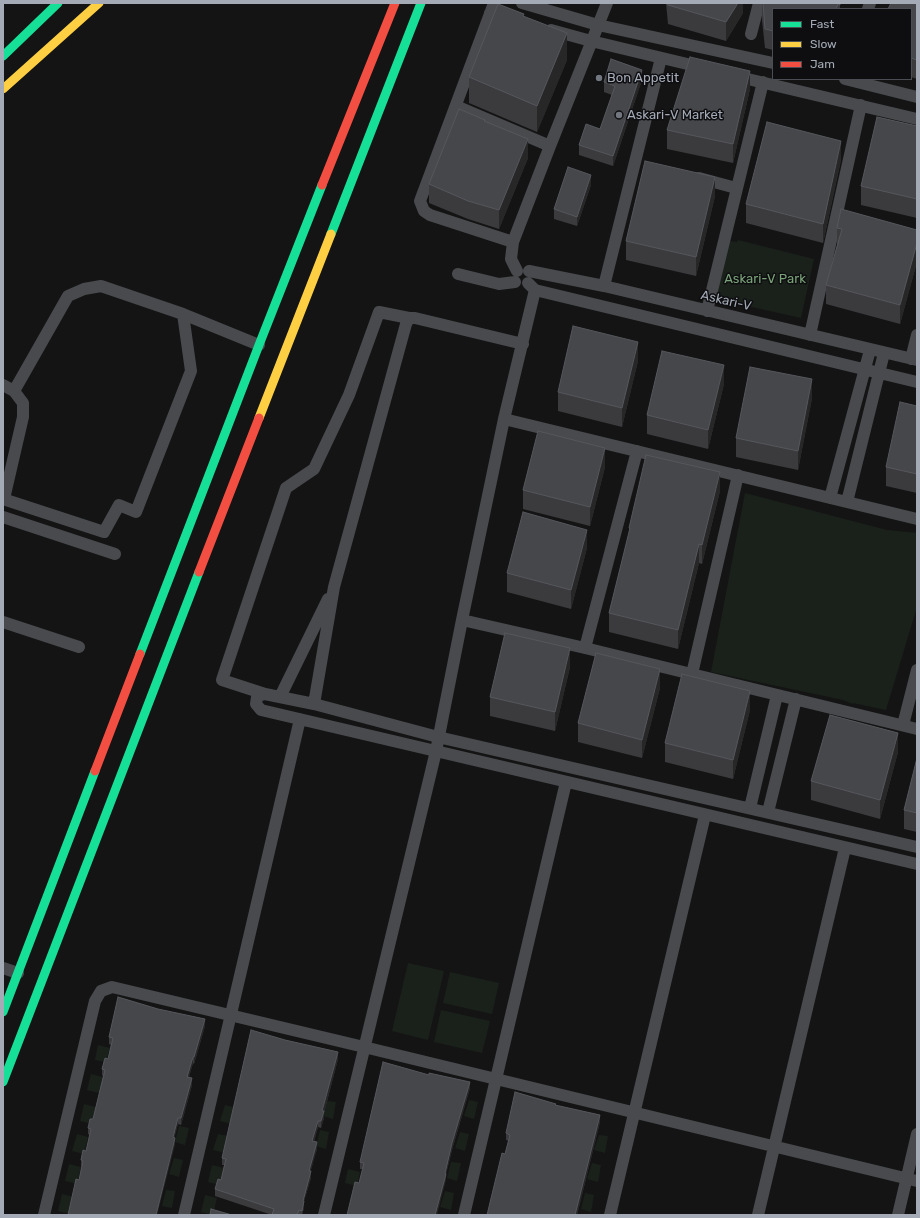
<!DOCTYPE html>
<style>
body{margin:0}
#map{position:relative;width:920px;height:1218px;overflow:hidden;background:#141414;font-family:Rubik,sans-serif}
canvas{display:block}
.frame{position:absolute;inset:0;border:4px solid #a4abb7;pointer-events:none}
.legend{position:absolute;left:772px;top:8px;width:140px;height:72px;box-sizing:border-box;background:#0e0e10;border:1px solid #4a4d53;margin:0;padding:5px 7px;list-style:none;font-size:12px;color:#a4abb7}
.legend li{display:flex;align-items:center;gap:8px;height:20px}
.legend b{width:20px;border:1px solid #4a4d53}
</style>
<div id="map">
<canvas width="920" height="1218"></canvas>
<div class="frame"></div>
<ul class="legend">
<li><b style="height:5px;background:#16e098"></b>Fast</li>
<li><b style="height:5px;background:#ffcf43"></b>Slow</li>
<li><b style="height:5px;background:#f24e42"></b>Jam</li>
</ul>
</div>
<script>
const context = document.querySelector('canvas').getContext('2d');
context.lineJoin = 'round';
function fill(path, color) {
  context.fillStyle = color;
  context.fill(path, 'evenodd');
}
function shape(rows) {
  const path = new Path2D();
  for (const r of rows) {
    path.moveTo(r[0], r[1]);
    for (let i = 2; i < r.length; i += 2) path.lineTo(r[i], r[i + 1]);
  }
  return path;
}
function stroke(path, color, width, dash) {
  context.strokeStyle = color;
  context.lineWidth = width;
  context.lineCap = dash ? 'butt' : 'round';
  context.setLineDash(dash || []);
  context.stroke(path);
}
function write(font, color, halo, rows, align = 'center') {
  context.font = font + ' Rubik,sans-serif';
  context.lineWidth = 3;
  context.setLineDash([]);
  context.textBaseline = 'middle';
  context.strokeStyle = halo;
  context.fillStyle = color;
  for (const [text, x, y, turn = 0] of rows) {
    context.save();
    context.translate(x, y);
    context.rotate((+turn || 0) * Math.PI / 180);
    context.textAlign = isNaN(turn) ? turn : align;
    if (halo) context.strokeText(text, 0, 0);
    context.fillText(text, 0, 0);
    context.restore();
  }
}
fill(shape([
 [738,240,814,259,801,318,716,299,729,241,737,242],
 [745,493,887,530,917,533,917,607,886,710,853,703,853,704,843,700,711,672],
 [408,963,444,971,428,1040,392,1031],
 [450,972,499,983,492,1014,443,1003],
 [441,1010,490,1021,482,1053,434,1042],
 [98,1045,110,1048,106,1062,95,1060],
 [91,1074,103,1077,99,1093,87,1090],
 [469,1100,478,1102,474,1119,464,1116],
 [327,1101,336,1102,333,1119,323,1116],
 [84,1104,96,1107,92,1124,80,1121],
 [225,1105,236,1108,232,1124,220,1121],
 [179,1126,189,1128,185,1145,175,1142],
 [320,1130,329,1132,326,1149,316,1146],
 [460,1132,469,1134,465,1151,455,1148],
 [77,1134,88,1137,84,1154,72,1151],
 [218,1134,229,1136,225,1153,213,1150],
 [599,1135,608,1136,605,1153,594,1150],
 [174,1158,183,1160,179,1177,169,1174],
 [451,1162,461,1163,457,1181,447,1178],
 [592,1163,601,1165,598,1182,587,1179],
 [69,1164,81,1167,77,1184,65,1181],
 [212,1165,224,1168,220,1185,208,1182],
 [348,1169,360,1172,357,1186,345,1183],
 [166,1190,175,1191,172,1208,162,1206],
 [445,1191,454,1193,451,1210,440,1207],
 [585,1193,594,1195,591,1212,581,1209],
 [62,1194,74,1197,70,1214,58,1211],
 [205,1195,217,1198,213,1215,201,1212]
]), '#1a211b');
stroke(shape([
 [494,3,420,201,424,211,430,215,513,242],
 [522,3,598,25,773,63],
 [868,9,870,3],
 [490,13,510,19],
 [551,30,591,41,704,68],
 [751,34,759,3],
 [735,76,917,119],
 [845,79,917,97],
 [456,106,550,146],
 [699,178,736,188],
 [517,271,511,259,513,242,550,146,607,3],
 [529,271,604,286,917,360],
 [458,274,499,284,515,282],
 [604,286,661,58],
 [535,290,917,382],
 [707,311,763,82],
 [810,335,861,105],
 [911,359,917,335],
 [3,385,14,391,23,403,23,417,4,499],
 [14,391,68,296,84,289,101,286,183,314,259,345],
 [504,419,917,519],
 [830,498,870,350],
 [3,499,104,532,119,505,136,512,191,371,183,314],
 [847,502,884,353],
 [3,517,115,554],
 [462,620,585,648,917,729],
 [3,622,79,647],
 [585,648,637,451],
 [692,674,738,475],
 [265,694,222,680,286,488,314,469,349,395,379,312,409,318,415,318,523,344],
 [280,697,328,599],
 [314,704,334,587,406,324,409,318],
 [903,725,917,670],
 [750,808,777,695],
 [768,812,796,699],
 [917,847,438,737,314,704,265,694,260,695,257,697,256,704,261,710,917,864],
 [3,968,18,973],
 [44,1215,95,1001,101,991,112,987,364,1047,917,1181],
 [184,1215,300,719],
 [324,1215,436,751,462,620,504,419,535,290,528,283],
 [464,1215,566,782],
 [610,1215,705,815],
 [758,1215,845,848],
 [898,1215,917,1134]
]), '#484a4d', 12);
stroke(shape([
 [3,56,58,3],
 [331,234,421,3],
 [140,654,259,345,322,185],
 [3,1012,95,771],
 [3,1082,199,572]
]), '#16e098', 9);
stroke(shape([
 [3,89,99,3],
 [259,418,331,234]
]), '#ffcf43', 9);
stroke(shape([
 [322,185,395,3],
 [199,572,259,418],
 [95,771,140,654]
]), '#f24e42', 9);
fill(shape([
 [666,3,743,3,743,13,726,41,668,24],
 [762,3,840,3,840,9,773,9,773,50,765,48,762,20],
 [917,3,917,79,911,77,911,9],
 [524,16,567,60,537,132,469,103,469,77],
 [642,80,613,166,579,155,579,145,600,129,612,95,604,92,604,82],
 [750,89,733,163,667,149,667,130],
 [485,122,528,158,499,229,468,219,429,203,429,184],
 [917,126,917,218,861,205,861,186],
 [841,160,823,243,746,223,746,204],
 [591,185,577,226,554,219,554,209],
 [715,196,696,276,626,260,626,241],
 [837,228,917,230,917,262,900,324,826,304,826,285,837,246],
 [638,361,622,427,558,411,558,392],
 [724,384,708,449,647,434,647,415],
 [812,398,798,470,736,457,736,438],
 [917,406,917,493,886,486,886,467],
 [605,467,590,526,523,509,523,490],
 [720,491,702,564,699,563,678,649,609,632,609,613,629,534,629,528],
 [587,548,571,609,507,592,507,573],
 [570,667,555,731,490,716,490,697],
 [660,688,642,758,578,742,578,723],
 [750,710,733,779,665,762,665,743],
 [898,752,880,819,811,800,811,781],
 [917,758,917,832,904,829,904,810],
 [205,1026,194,1064,193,1063,189,1077,192,1085,181,1125,178,1124,174,1138,175,1145,79,1180,82,1167,81,1166,81,1160,86,1151,90,1135,88,1134,88,1128,93,1119,103,1076,102,1075,102,1069,108,1059,111,1045,109,1044,109,1037],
 [338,1059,324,1113,324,1118,321,1128,318,1127,314,1142,317,1149,310,1171,311,1178,304,1201,304,1208,302,1215,272,1215,215,1196,215,1189,221,1180,224,1165,222,1165,222,1158],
 [470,1088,452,1150,446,1174,446,1180,359,1183,363,1169,360,1169,360,1162],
 [556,1105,600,1122,577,1215,487,1215,505,1154,509,1141,506,1140,506,1133]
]), '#3b3b3e');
fill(shape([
 [738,3,743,3,743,13,726,41,726,22],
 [567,33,567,60,537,132,537,106],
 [642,70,642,80,613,166,613,156],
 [750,71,750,89,733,163,733,144],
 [528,139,528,158,499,229,499,210],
 [841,141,841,160,823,243,823,224],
 [591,175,591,185,577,226,577,217],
 [715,177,715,196,696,276,696,257],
 [917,243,917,262,900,324,900,305],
 [638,342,638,361,622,427,622,408],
 [724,365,724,384,708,449,708,430],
 [812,379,812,398,798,470,798,451],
 [605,448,605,467,590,526,590,507],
 [720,472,720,491,702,564,702,545],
 [587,530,587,548,571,609,571,590],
 [699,544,699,563,678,649,678,630],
 [570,648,570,667,555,731,555,712],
 [660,669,660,688,642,758,642,740],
 [750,691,750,710,733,779,733,760],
 [898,733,898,752,880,819,880,800],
 [205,1019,205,1026,194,1064,194,1057],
 [338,1052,338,1059,324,1113,324,1118,321,1128,321,1121,322,1111],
 [193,1057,193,1063,187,1084,187,1077],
 [192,1078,192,1085,181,1125,181,1118],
 [470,1082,470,1088,452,1150,445,1178,446,1174,446,1180,437,1215,435,1215,452,1143],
 [600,1115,600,1122,577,1215,575,1215],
 [178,1118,178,1124,173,1144,173,1137],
 [318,1121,318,1127,312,1148,312,1141],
 [175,1138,175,1145,157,1215,156,1215],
 [317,1142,317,1149,309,1178,309,1171],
 [311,1171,311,1178,304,1201,304,1208,302,1215,303,1201]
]), '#272728');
const building = shape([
 [667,3,738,3,726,22,668,5,667,3],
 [763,3,840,3,840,5,838,4,836,9,773,9,773,31,765,29,763,3],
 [891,3,917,3,917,60,911,58,911,9,888,9,891,3],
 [498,4,524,14,523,16,567,33,537,106,469,77,498,4],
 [690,57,750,71,733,144,667,130,690,57],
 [611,59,642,70,613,156,579,145,586,124,600,129,615,86,604,82,611,59],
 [459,109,485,120,484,121,528,139,499,210,468,201,429,184,459,109],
 [877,117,917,126,917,199,861,186,877,117],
 [767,122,841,141,823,224,746,204,767,122],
 [645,161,715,177,696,257,626,241,645,161],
 [568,167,591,175,577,217,554,209,568,167],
 [841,209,917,230,917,243,900,305,826,285,842,229,837,228,841,209],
 [573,326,638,342,622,408,558,392,573,326],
 [662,351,724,365,708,430,647,415,662,351],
 [750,367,812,379,798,451,736,438,750,367],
 [900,402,917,406,917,474,886,467,900,402],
 [538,431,605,448,590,507,523,490,538,431],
 [646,455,720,472,702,545,699,544,678,630,609,613,630,528,629,528,646,455],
 [523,512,587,530,571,590,507,573,523,512],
 [505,633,570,648,555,712,490,697,505,633],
 [596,653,660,669,642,740,578,723,596,653],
 [682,674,750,691,733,760,665,743,682,674],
 [830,715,898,733,880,800,811,781,830,715],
 [917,758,917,813,904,810,917,758],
 [118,997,158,1009,205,1019,194,1057,193,1057,187,1077,192,1078,181,1118,178,1118,173,1137,175,1138,156,1215,68,1215,76,1179,79,1180,83,1161,81,1160,83,1150,86,1151,91,1129,88,1128,90,1119,93,1119,105,1070,102,1069,105,1058,108,1059,113,1038,109,1037,118,997],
 [251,1030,285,1040,338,1052,322,1111,324,1111,321,1121,318,1121,312,1141,317,1142,309,1171,311,1171,303,1201,304,1201,302,1211,299,1210,297,1215,272,1215,274,1209,215,1189,218,1179,221,1180,226,1159,222,1158,251,1030],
 [383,1062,429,1075,429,1073,470,1082,452,1143,445,1173,446,1174,435,1215,347,1215,355,1182,359,1183,364,1163,360,1162,383,1062],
 [515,1092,556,1104,555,1105,600,1115,575,1215,487,1215,502,1153,505,1154,510,1135,506,1133,515,1092],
 [211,1209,232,1215,210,1215,211,1209]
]);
fill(building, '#46474b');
stroke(building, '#55575c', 1);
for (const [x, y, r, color] of [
 [599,78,4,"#72767e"],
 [619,115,4,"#72767e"]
]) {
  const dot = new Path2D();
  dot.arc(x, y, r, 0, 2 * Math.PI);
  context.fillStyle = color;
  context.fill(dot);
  stroke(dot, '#0e0e10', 1.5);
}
write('13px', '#a4abb7', '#0e0e10', [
 ["Bon Appetit",607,78],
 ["Askari-V Market",627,115]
], 'left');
write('13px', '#7aa379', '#0e0e10', [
 ["Askari-V Park",765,279]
]);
write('13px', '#a4abb7', '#0e0e10', [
 ["Askari-V",726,301,13]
]);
</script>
